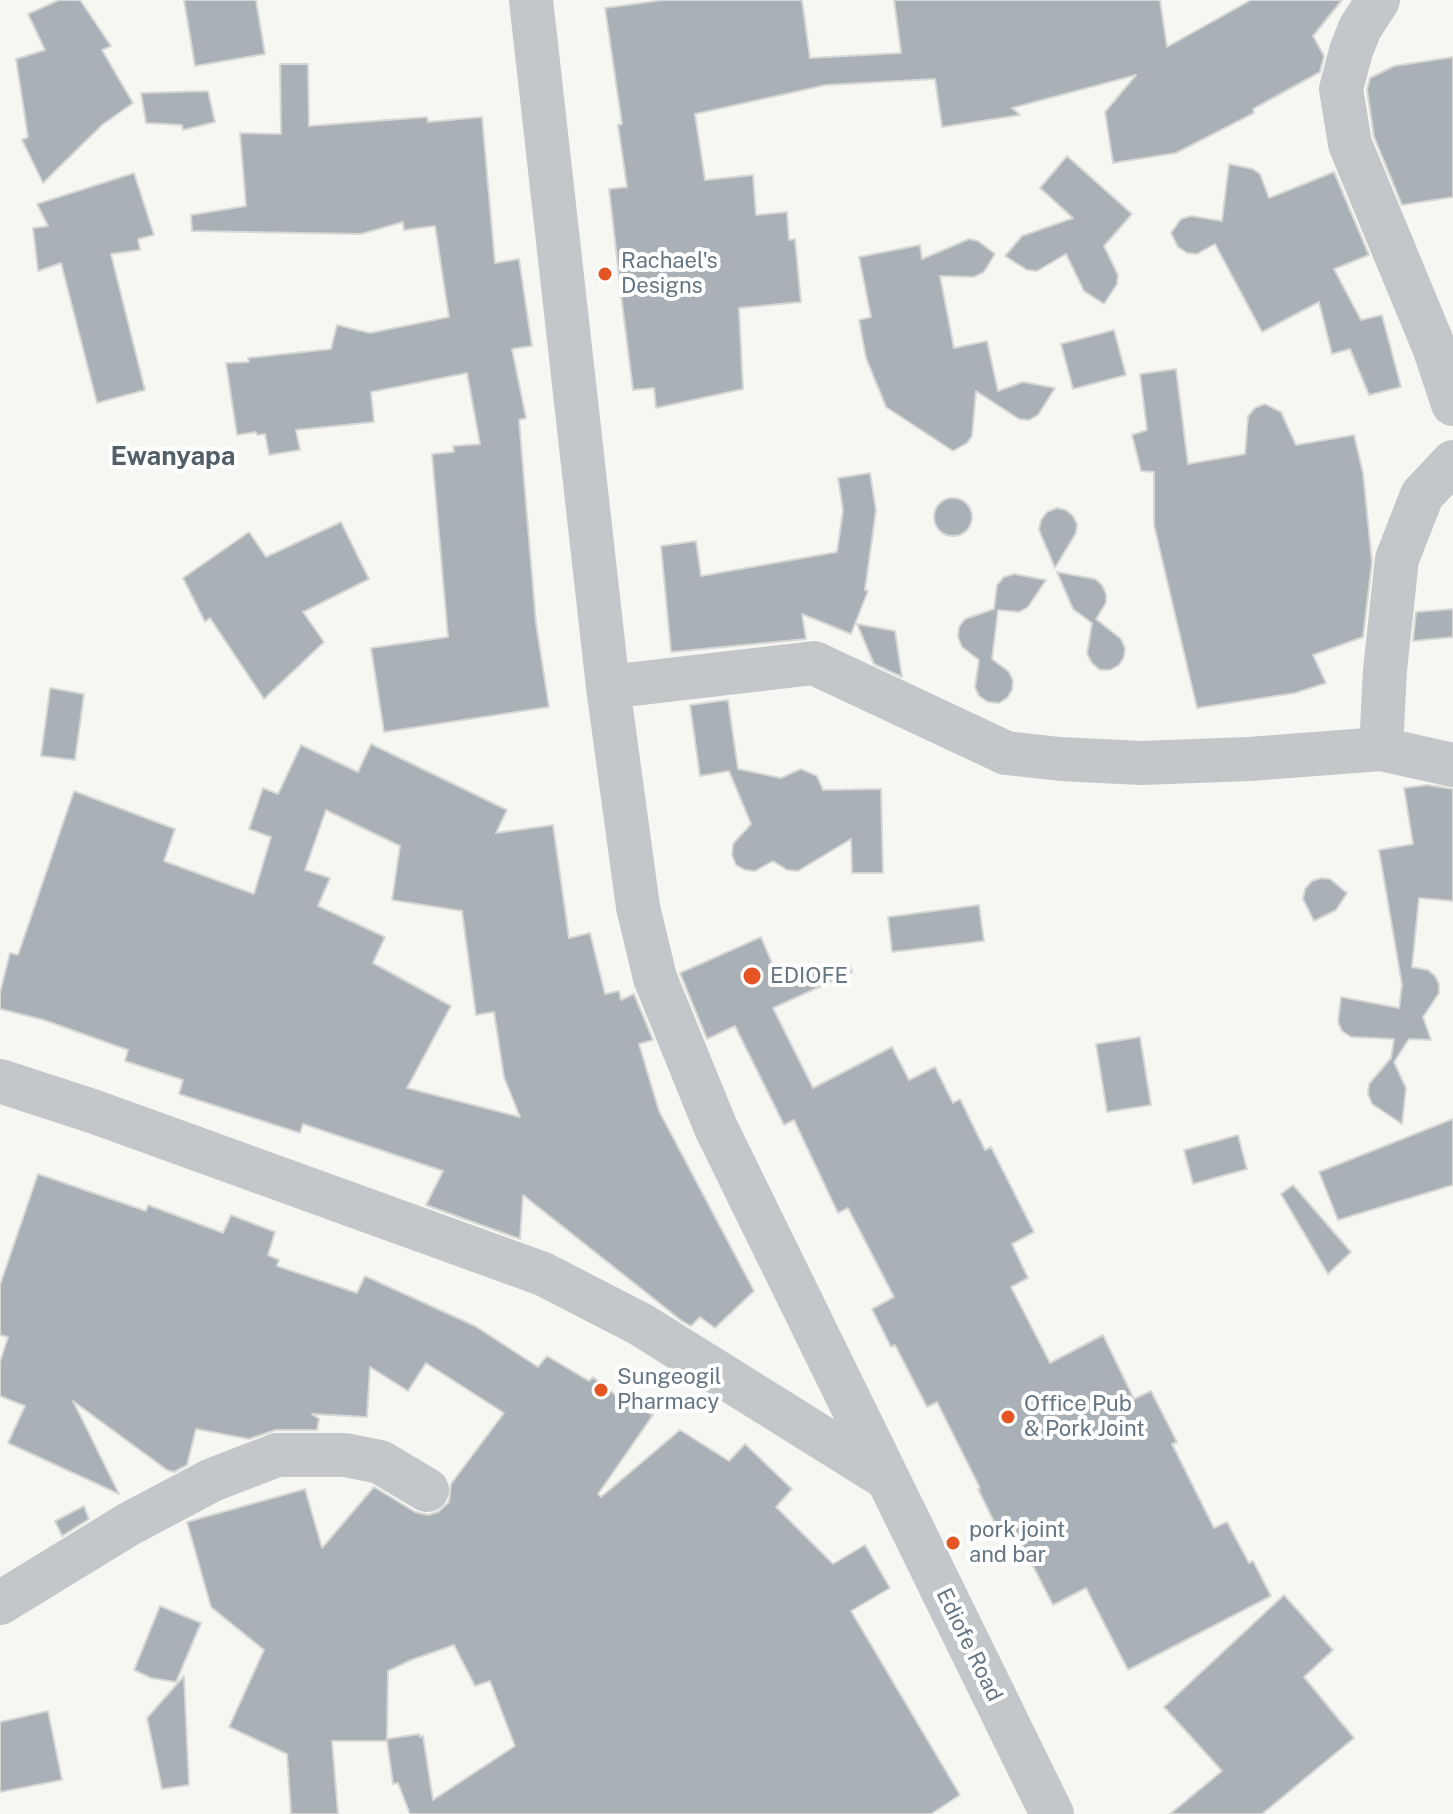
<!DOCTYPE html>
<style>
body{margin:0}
canvas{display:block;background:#f6f6f2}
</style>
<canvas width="1453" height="1814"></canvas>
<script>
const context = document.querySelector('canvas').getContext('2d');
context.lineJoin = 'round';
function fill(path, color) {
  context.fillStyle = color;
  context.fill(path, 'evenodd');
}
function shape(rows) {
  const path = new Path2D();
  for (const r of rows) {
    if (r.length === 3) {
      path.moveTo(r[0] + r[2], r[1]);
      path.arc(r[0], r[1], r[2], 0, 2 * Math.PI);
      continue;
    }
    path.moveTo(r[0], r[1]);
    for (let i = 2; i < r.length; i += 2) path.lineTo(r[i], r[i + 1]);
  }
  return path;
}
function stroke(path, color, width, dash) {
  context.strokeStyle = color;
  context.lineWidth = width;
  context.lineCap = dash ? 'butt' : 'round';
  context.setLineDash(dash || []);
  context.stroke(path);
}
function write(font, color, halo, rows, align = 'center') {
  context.font = font + ' "Public Sans",sans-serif';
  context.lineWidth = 8;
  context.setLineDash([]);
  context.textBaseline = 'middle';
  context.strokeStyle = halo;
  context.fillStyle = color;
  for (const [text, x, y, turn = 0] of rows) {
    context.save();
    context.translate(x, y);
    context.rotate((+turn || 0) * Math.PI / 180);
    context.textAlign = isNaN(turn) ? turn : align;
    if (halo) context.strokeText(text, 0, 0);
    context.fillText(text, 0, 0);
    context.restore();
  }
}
const building = shape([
 [59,0,80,0,111,46,102,50,133,103,102,125,43,183,22,140,28,137,16,59,45,50,28,14,59,0],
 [184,0,256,0,265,54,195,66,184,0],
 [663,0,802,0,810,58,901,53,894,0,1160,0,1167,47,1251,0,1342,0,1313,36,1324,56,1320,72,1253,109,1254,113,1176,153,1113,163,1105,112,1136,75,1012,108,1020,115,942,127,935,79,826,85,695,114,705,180,753,175,756,215,787,212,789,240,795,239,801,302,739,308,743,389,656,408,654,388,633,390,624,319,609,189,627,187,618,125,622,124,605,8,663,0],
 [1453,57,1453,197,1402,205,1374,137,1367,90,1370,78,1394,66,1453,57],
 [280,64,308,64,309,126,427,117,428,122,482,117,495,263,519,259,532,346,512,349,526,418,519,420,536,623,549,707,384,732,371,648,448,637,432,454,454,452,453,446,480,444,467,373,371,392,374,422,296,430,300,450,269,455,265,434,257,435,256,432,237,435,226,363,249,362,248,358,331,349,337,325,370,333,449,317,435,226,404,230,403,222,361,234,192,231,191,215,246,206,240,133,281,134,280,64],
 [208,91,215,122,183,130,182,125,146,123,141,93,208,91],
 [1067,156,1132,214,1104,246,1118,275,1117,284,1104,304,1084,291,1066,254,1037,271,1027,270,1005,256,1022,236,1073,218,1040,188,1067,156],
 [1229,164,1253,169,1260,174,1269,198,1334,172,1369,255,1334,269,1361,320,1382,315,1401,387,1369,395,1350,349,1332,354,1319,302,1262,332,1215,244,1197,254,1187,253,1178,247,1171,233,1181,219,1191,216,1222,221,1229,164],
 [134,173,154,235,138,239,140,250,111,254,145,390,97,403,61,263,38,271,33,228,48,226,37,204,134,173],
 [969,239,978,241,995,254,984,272,974,277,940,276,954,348,987,341,998,391,1023,382,1055,388,1038,415,1029,420,1019,419,976,391,972,436,967,443,953,451,886,407,866,358,859,320,871,317,859,257,920,245,922,259,969,239],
 [1114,330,1126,375,1073,389,1061,344,1114,330],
 [1176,369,1188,464,1245,454,1248,416,1255,408,1265,404,1281,412,1296,445,1354,435,1363,473,1372,562,1363,637,1313,655,1326,683,1295,693,1197,708,1154,525,1154,472,1141,471,1132,435,1147,430,1140,374,1176,369],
 [870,473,876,510,865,590,868,591,851,634,802,614,806,639,671,652,661,546,696,541,701,576,837,552,843,510,838,478,870,473],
 [953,517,19],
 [1057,508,1066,510,1073,516,1077,524,1076,533,1055,568,1039,530,1041,520,1047,512,1057,508],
 [341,522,369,579,303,612,324,642,264,699,210,618,205,622,183,578,249,532,266,557,341,522],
 [1057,572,1095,579,1102,585,1106,594,1106,603,1096,619,1121,639,1125,648,1124,657,1119,665,1110,670,1100,670,1092,663,1087,654,1092,623,1073,609,1057,572],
 [1014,574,1046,580,1028,607,1019,612,998,610,992,659,1009,672,1013,681,1012,690,1007,698,999,703,988,702,979,696,975,687,979,660,962,647,958,637,959,627,965,619,994,609,997,585,1004,577,1014,574],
 [1453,609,1453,637,1413,641,1416,612,1453,609],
 [857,624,895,631,902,677,874,664,857,624],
 [50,688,84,694,75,760,41,756,50,688],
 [728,700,738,769,781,778,801,769,817,776,823,790,881,789,883,873,852,873,851,839,798,871,787,870,773,861,755,871,745,870,736,865,732,855,733,844,751,824,729,771,700,776,690,705,728,700],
 [371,744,507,810,496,833,553,825,569,938,590,933,605,994,619,991,621,1000,634,994,653,1040,639,1044,659,1111,754,1291,715,1328,700,1317,691,1326,682,1321,523,1195,520,1239,426,1205,443,1171,303,1124,300,1133,179,1094,183,1080,125,1061,128,1050,44,1020,0,1009,0,993,10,953,18,955,74,791,175,829,164,861,254,894,271,837,249,829,263,788,278,794,301,745,358,772,371,744],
 [326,810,400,846,392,900,462,911,476,1015,494,1012,504,1077,520,1117,407,1088,451,1006,373,963,385,937,318,906,330,878,305,870,326,810],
 [1427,785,1453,789,1453,901,1419,898,1412,967,1428,970,1435,976,1439,984,1439,993,1423,1017,1431,1040,1409,1039,1394,1062,1406,1088,1402,1124,1372,1104,1368,1094,1369,1084,1391,1058,1394,1039,1351,1037,1342,1031,1338,1022,1341,997,1399,1008,1402,985,1379,850,1413,844,1404,788,1427,785],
 [1321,878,1330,879,1347,893,1336,910,1314,921,1303,899,1305,889,1312,881,1321,878],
 [979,905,984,941,892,952,888,917,979,905],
 [761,937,777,975,850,965,852,972,773,1008,813,1088,892,1047,909,1080,935,1067,953,1103,960,1099,985,1150,991,1147,1034,1232,1012,1244,1028,1278,1011,1287,1050,1363,1103,1335,1134,1399,1151,1391,1177,1442,1172,1444,1214,1528,1227,1522,1249,1563,1253,1561,1271,1596,1128,1670,1086,1588,1053,1605,1015,1531,1002,1538,978,1489,980,1488,937,1402,927,1407,895,1345,891,1347,872,1309,894,1297,848,1208,838,1213,794,1120,784,1125,735,1026,707,1039,680,973,761,937],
 [1140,1037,1151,1105,1107,1112,1096,1044,1140,1037],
 [1453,1119,1453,1185,1338,1220,1319,1172,1453,1119],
 [1238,1135,1247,1169,1193,1184,1184,1150,1238,1135],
 [38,1174,146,1211,148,1205,223,1233,231,1215,275,1232,268,1255,279,1260,277,1266,357,1293,365,1276,475,1326,538,1367,547,1356,589,1381,593,1377,618,1397,653,1415,598,1494,601,1497,680,1430,729,1461,745,1444,792,1489,776,1507,833,1564,865,1545,890,1588,851,1611,960,1795,931,1814,410,1814,398,1783,393,1784,387,1741,332,1741,338,1814,291,1814,287,1754,229,1727,264,1650,211,1607,187,1522,305,1489,322,1548,374,1487,415,1512,428,1515,438,1512,449,1502,451,1484,504,1413,426,1363,408,1391,370,1367,367,1417,312,1414,319,1419,317,1430,276,1430,249,1439,196,1429,187,1465,174,1472,167,1470,73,1401,119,1494,8,1443,25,1406,0,1396,0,1362,8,1337,0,1335,0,1285,38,1174],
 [454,1645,475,1686,490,1681,515,1746,433,1800,423,1736,420,1737,419,1734,387,1739,388,1671,411,1660,454,1645],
 [1293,1185,1351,1252,1328,1274,1281,1194,1293,1185],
 [84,1506,89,1519,62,1536,55,1521,84,1506],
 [1284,1595,1333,1650,1304,1677,1354,1738,1262,1814,1170,1814,1222,1771,1164,1707,1284,1595],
 [160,1606,201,1623,176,1682,151,1678,134,1670,160,1606],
 [184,1676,189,1785,162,1789,147,1718,184,1676],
 [48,1711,62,1780,0,1792,0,1722,48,1711]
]);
fill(building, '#a9b1b6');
stroke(building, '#d7d7d5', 2);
stroke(shape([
 [531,0,608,687,638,907,655,978,716,1128,1052,1814],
 [1378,0,1360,28,1351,51,1341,89,1350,144,1434,347,1453,404],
 [608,687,814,663,1006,753,1060,759,1141,763,1249,759,1381,749,1453,765],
 [1381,749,1385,670,1397,559,1422,495,1453,462],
 [0,1081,95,1112,543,1274,640,1324,885,1477],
 [0,1603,129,1524,212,1480,277,1455,345,1455,380,1462,427,1490]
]), '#c3c7ca', 44);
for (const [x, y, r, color] of [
 [605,274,8,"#e45523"],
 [752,976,10,"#e45523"],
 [601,1390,8,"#e45523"],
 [1008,1417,8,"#e45523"],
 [953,1543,8,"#e45523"]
]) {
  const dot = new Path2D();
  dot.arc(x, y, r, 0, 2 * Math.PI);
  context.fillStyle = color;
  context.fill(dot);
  stroke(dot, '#fff', 3);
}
write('22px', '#647583', '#fff', [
 ["Rachael's",621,261],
 ["Designs",621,286],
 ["EDIOFE",770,976],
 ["Sungeogil",617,1377],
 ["Pharmacy",617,1402],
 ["Office Pub",1024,1404],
 ["& Pork Joint",1024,1429],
 ["pork joint",969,1530],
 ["and bar",969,1555]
], 'left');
write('22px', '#647583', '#fff', [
 ["Ediofe Road",969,1645,64]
]);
write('bold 26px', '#525e68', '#fff', [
 ["Ewanyapa",173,457]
]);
</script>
